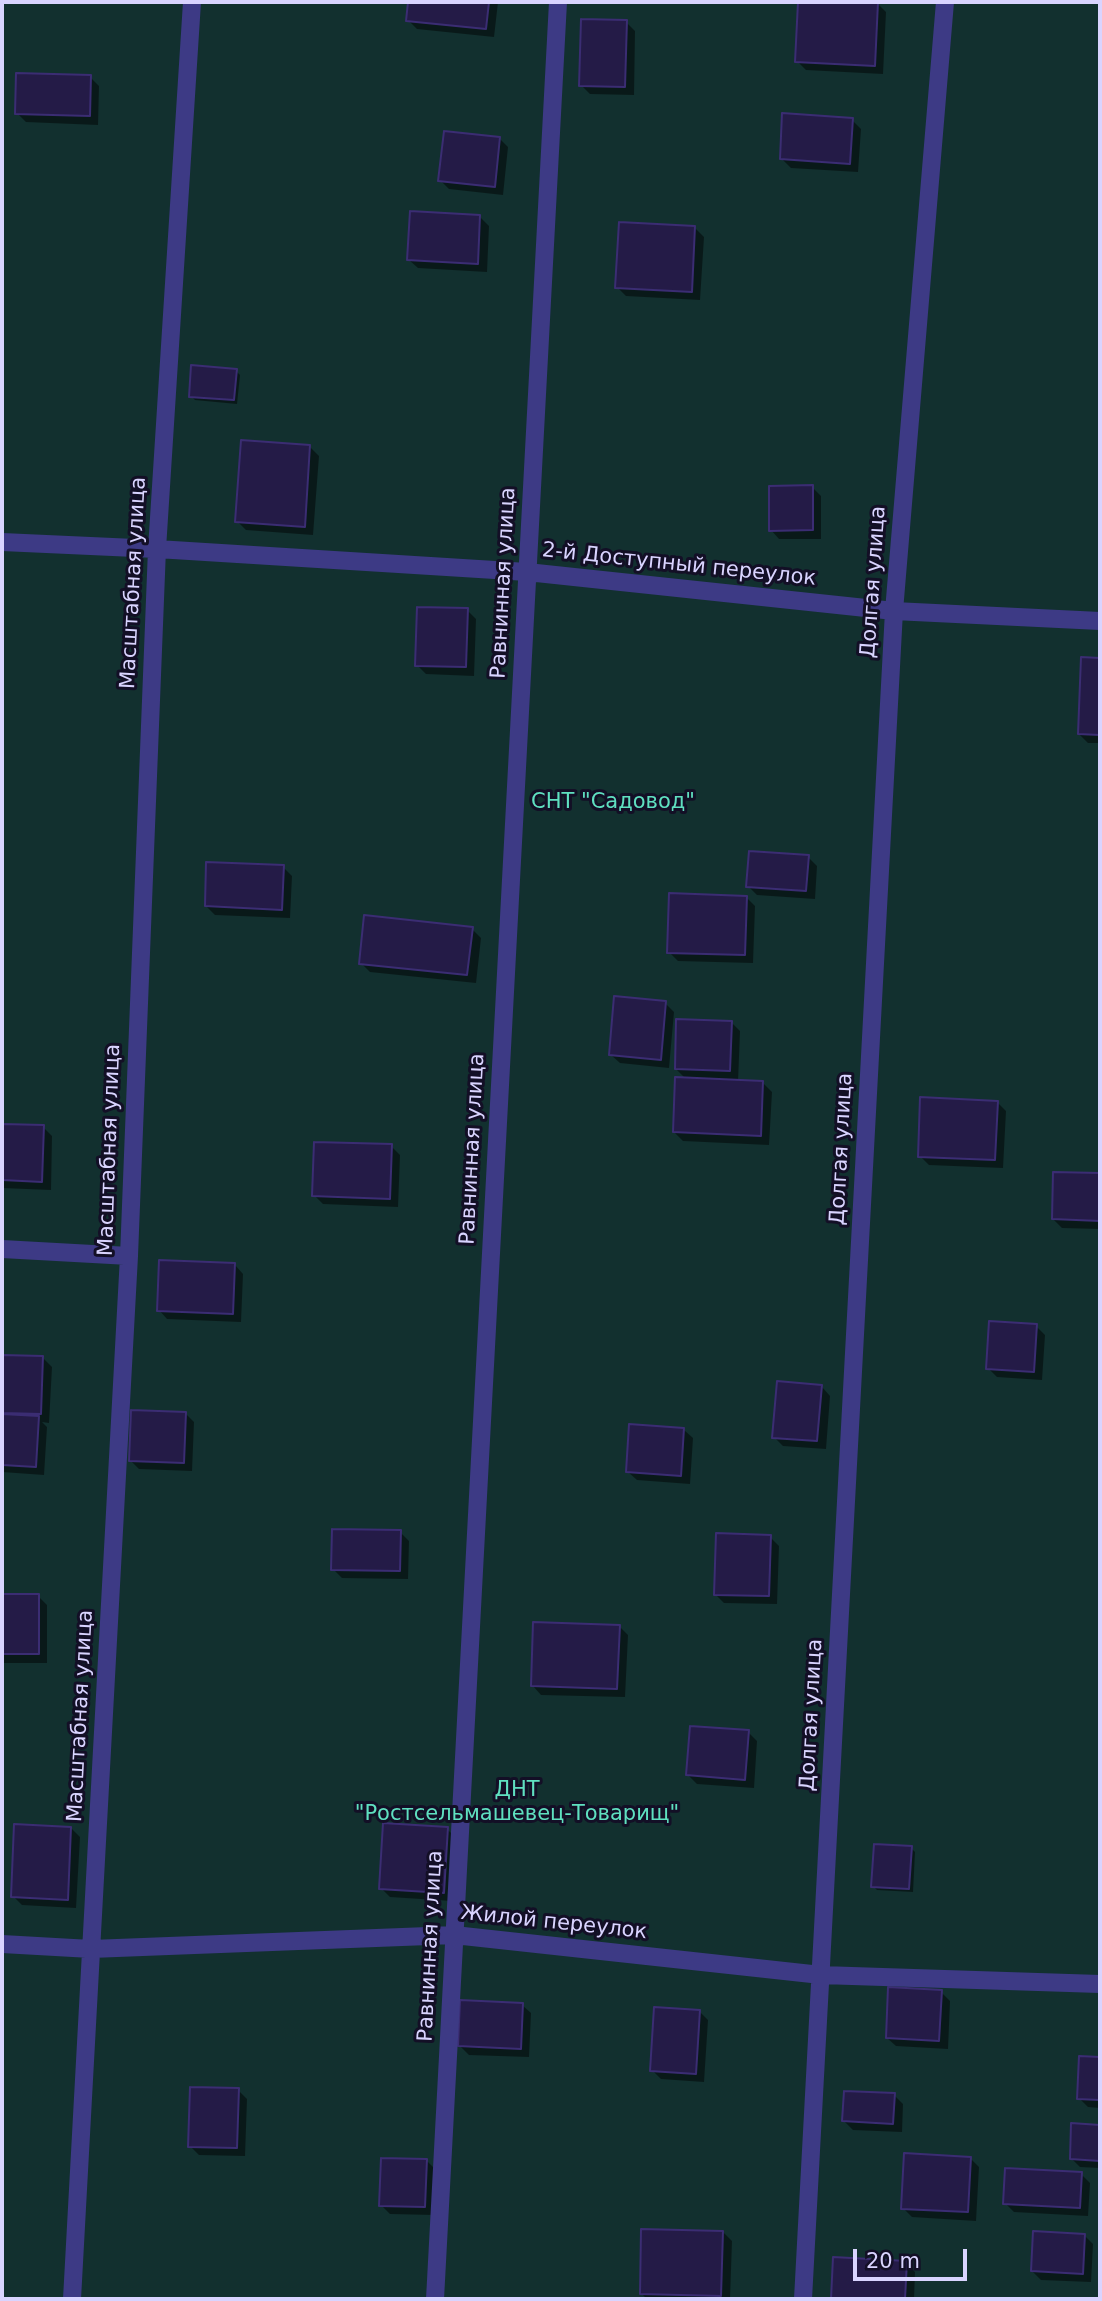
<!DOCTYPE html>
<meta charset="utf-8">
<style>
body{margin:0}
#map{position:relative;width:1102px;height:2301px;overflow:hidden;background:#130f26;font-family:"DejaVu Sans",sans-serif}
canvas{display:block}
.frame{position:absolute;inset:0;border:4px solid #d9d4ff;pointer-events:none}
.scale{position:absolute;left:853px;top:2249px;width:114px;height:32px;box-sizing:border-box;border:4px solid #d9d4ff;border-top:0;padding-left:9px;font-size:21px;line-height:24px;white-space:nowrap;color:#d9d4ff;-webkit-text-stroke:5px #130f26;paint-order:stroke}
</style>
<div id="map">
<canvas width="1102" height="2301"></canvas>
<div class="frame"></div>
<div class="scale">20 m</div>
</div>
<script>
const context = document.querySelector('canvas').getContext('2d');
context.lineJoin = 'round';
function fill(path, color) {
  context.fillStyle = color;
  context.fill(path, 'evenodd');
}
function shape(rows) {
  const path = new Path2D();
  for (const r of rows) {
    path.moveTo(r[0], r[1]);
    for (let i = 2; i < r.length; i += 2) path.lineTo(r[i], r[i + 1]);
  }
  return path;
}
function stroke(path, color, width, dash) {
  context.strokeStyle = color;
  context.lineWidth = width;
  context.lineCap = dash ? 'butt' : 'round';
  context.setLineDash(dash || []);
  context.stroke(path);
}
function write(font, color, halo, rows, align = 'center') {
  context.font = font + ' "DejaVu Sans",sans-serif';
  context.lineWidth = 6;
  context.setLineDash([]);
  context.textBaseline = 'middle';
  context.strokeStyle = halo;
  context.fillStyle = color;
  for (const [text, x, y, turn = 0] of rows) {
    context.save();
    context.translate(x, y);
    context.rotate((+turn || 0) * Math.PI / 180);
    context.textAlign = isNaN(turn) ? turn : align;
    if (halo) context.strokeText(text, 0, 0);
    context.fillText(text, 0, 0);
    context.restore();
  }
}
fill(shape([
 [2,2,1100,2,1100,2299,2,2299]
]), '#12302f');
fill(shape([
 [410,2,498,2,494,37,417,29,408,20],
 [800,2,877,3,886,12,883,74,806,70,797,61],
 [626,22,635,31,634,95,590,94,581,85],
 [90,77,99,86,98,125,26,122,17,113],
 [852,120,861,129,858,172,791,168,782,159],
 [499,138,508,147,503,195,449,189,440,180],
 [480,217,489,226,487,272,418,268,409,260],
 [695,228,704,237,700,300,626,296,617,287],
 [236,371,240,375,237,404,195,400,191,396],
 [310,447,319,456,313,535,246,530,237,521],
 [812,487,821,496,821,539,779,539,771,530],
 [467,610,476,619,474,676,426,674,417,665],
 [1083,659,1100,660,1100,743,1088,743,1079,734],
 [808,857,817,866,815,899,757,895,748,886],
 [283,867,292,876,290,918,215,915,206,906],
 [746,897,755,906,753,963,678,961,669,952],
 [472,929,481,938,476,983,370,972,361,963],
 [665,1003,674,1012,669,1068,620,1063,611,1055],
 [731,1022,740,1031,738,1082,763,1083,772,1092,769,1145,683,1141,674,1132,687,1080,676,1069],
 [997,1102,1006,1111,1003,1168,929,1165,920,1156],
 [2,1126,43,1127,52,1136,51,1190,2,1188],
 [391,1146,400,1155,398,1207,323,1204,314,1195],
 [1055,1174,1100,1175,1100,1229,1062,1228,1053,1219],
 [235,1265,243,1274,241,1322,167,1319,159,1310],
 [1036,1326,1045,1335,1042,1380,997,1377,988,1368],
 [2,1356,43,1358,52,1367,49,1423,42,1422,47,1427,44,1475,2,1472],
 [822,1387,830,1396,826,1449,783,1446,774,1437],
 [185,1413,194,1422,192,1471,139,1469,130,1460],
 [684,1430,693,1438,690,1484,637,1480,628,1472],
 [400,1532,409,1541,408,1579,342,1578,333,1569],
 [770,1537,779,1546,777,1604,724,1603,715,1594],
 [2,1596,38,1596,47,1605,47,1663,2,1663],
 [619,1626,628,1635,625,1697,541,1695,533,1686],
 [748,1732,757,1741,754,1788,697,1784,688,1775],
 [71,1828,80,1837,76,1908,22,1905,13,1896],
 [447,1829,456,1838,452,1901,390,1897,381,1888],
 [911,1848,915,1852,913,1892,877,1890,873,1886],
 [941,1992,950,2001,948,2049,896,2046,887,2038],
 [522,2005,531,2013,529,2057,469,2055,460,2046],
 [699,2011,708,2020,704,2082,661,2079,652,2070],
 [1081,2058,1100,2059,1100,2108,1088,2107,1079,2098],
 [238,2090,247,2099,245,2156,199,2155,190,2146],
 [894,2095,903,2104,902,2132,853,2130,844,2121],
 [1073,2125,1100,2127,1100,2168,1080,2167,1071,2158],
 [970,2158,979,2167,976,2221,912,2217,903,2208],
 [426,2160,435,2169,434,2215,390,2214,381,2205],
 [1081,2174,1090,2183,1088,2216,1014,2212,1005,2203],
 [723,2232,732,2241,730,2299,647,2299,641,2293],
 [1084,2235,1093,2244,1091,2282,1041,2280,1032,2271],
 [835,2259,906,2263,915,2272,914,2299,833,2299]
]), '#0007');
const building = shape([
 [408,2,489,2,486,29,406,21,408,2],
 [798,2,878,2,875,66,795,62,798,2],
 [581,19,627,20,625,87,579,86,581,19],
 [16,73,91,75,90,116,15,114,16,73],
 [782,113,853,118,850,164,780,159,782,113],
 [444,131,500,137,495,187,438,181,444,131],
 [410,211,480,215,478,264,407,260,410,211],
 [619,222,695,226,692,292,615,288,619,222],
 [191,365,237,369,234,400,189,397,191,365],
 [241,440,310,445,305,527,235,522,241,440],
 [813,485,813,530,769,531,769,486,813,485],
 [417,607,468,608,466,667,415,666,417,607],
 [1081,657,1100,658,1100,735,1078,734,1081,657],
 [749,851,809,855,806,891,746,887,749,851],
 [206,862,284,865,282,910,205,906,206,862],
 [669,893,747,896,745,955,667,953,669,893],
 [364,915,473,927,467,975,359,964,364,915],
 [614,996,666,1001,661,1060,609,1055,614,996],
 [676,1019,732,1021,730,1071,675,1069,676,1019],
 [675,1077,763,1081,761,1136,673,1132,675,1077],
 [920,1097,998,1101,995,1160,918,1157,920,1097],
 [2,1124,44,1125,42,1182,2,1180,2,1124],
 [314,1142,392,1144,390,1199,312,1196,314,1142],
 [1053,1172,1100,1173,1100,1221,1052,1219,1053,1172],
 [159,1260,235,1263,233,1314,157,1311,159,1260],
 [989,1321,1037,1324,1034,1372,986,1369,989,1321],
 [2,1355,43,1356,41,1414,2,1413,2,1355],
 [777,1381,822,1385,817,1441,772,1438,777,1381],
 [131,1410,186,1412,184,1463,129,1461,131,1410],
 [2,1414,39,1416,36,1467,2,1465,2,1414],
 [629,1424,684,1428,681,1476,626,1472,629,1424],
 [332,1529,401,1530,400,1571,331,1570,332,1529],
 [716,1533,771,1535,769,1596,714,1595,716,1533],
 [2,1594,39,1594,39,1654,2,1654,2,1594],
 [533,1622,620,1625,617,1689,531,1686,533,1622],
 [690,1726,749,1730,745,1780,686,1775,690,1726],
 [383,1823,448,1827,444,1893,379,1889,383,1823],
 [14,1824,71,1827,68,1900,11,1897,14,1824],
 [874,1844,912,1846,909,1889,871,1887,874,1844],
 [888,1987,942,1990,939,2041,886,2038,888,1987],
 [460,2000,523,2003,521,2049,458,2046,460,2000],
 [654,2007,700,2010,696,2074,650,2071,654,2007],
 [1079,2056,1100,2057,1100,2100,1077,2099,1079,2056],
 [190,2087,239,2088,237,2148,188,2147,190,2087],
 [844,2091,895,2093,893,2124,842,2121,844,2091],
 [1071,2123,1100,2125,1100,2161,1070,2159,1071,2123],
 [904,2153,971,2157,968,2212,901,2209,904,2153],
 [381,2158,427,2159,425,2207,379,2206,381,2158],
 [1005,2168,1082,2172,1080,2208,1003,2204,1005,2168],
 [641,2229,723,2231,721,2296,640,2294,641,2229],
 [1033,2231,1085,2234,1083,2274,1031,2271,1033,2231],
 [833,2257,907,2261,905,2299,831,2299,833,2257]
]);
fill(building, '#241b47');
stroke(building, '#3b2d73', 2);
stroke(shape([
 [2,542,157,549,527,572,894,611,1100,621],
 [2,1249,129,1256],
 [2,1944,91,1949,454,1935,821,1975,1100,1984],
 [72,2299,129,1256,157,549,192,2],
 [435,2299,558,2],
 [803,2299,894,611,945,2]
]), '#3d3a85', 18);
write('21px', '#d9d4ff', '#130f26', [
 ["2-й Доступный переулок",679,565,6],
 ["Долгая улица",874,582,-86],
 ["Масштабная улица",134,583,-87],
 ["Равнинная улица",504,583,-87],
 ["Равнинная улица",473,1149,-87],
 ["Долгая улица",842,1149,-87],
 ["Масштабная улица",110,1150,-88],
 ["Долгая улица",812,1715,-87],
 ["Масштабная улица",81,1716,-87],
 ["Жилой переулок",554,1923,6],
 ["Равнинная улица",431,1946,-87]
]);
write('21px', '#5fe0c0', '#130f26', [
 ["СНТ \"Садовод\"",613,803],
 ["ДНТ",517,1791],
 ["\"Ростсельмашевец-Товарищ\"",517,1815]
]);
</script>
